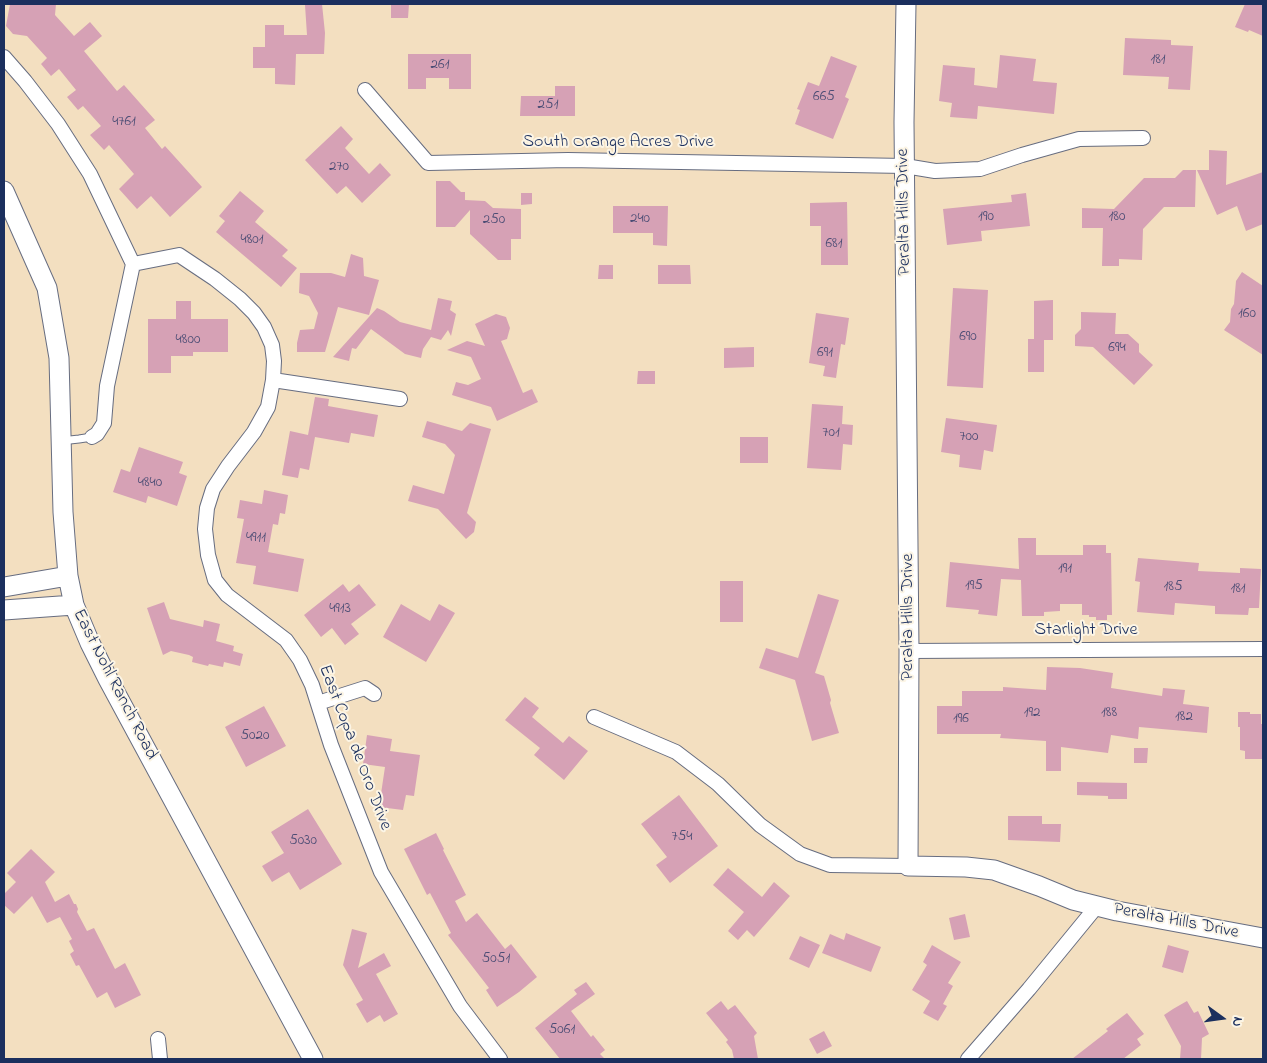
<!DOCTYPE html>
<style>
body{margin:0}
#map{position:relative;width:1267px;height:1063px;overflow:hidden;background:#f3dfc0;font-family:"Indie Flower",sans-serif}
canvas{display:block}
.frame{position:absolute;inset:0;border:5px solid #1b2f5e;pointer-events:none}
.north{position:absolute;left:1197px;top:993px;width:50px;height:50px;-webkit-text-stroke:4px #fcf5e5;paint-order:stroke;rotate:104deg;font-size:14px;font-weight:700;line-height:20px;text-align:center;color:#1b2f5e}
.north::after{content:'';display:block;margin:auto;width:18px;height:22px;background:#1b2f5e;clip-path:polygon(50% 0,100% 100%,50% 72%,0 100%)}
</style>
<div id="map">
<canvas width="1267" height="1063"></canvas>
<div class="frame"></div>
<div class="north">N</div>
</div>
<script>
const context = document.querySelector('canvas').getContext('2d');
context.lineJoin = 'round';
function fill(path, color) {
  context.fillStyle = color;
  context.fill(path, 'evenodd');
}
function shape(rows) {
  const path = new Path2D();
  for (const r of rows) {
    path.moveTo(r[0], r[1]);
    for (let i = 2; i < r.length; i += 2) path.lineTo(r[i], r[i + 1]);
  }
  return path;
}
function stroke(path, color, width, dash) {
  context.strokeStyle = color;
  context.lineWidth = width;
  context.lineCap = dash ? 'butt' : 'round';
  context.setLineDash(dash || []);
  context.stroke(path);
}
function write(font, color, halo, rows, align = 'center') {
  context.font = font + ' "Indie Flower",sans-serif';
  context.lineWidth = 4;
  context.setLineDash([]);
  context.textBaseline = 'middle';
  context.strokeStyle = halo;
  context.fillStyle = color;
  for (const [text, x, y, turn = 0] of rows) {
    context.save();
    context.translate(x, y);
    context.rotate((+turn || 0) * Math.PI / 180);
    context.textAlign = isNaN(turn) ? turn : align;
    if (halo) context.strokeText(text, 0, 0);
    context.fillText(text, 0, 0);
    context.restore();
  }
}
fill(shape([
 [10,4,56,4,55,15,74,36,90,22,102,36,84,51,117,91,124,85,155,120,145,128,162,149,165,146,202,187,170,217,151,196,137,209,119,189,134,174,109,145,104,150,90,135,101,126,83,106,78,110,67,97,76,90,59,69,51,76,41,64,47,58,27,36,13,34,6,26],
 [322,4,325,33,324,54,296,54,295,85,275,84,275,68,253,68,253,47,265,47,265,25,284,25,284,35,307,35,305,5],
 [391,4,409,4,408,18,391,18],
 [1245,4,1263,4,1263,36,1249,30,1248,32,1235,27],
 [1125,38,1171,40,1171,45,1193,46,1190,90,1168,89,1169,77,1123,75],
 [408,54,471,54,471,89,449,89,449,78,426,78,426,89,408,89],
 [1000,55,1036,59,1033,81,1057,83,1054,114,978,106,977,119,950,117,952,103,939,101,943,65,975,68,974,85,997,88],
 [831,56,857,66,845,97,849,99,833,139,795,124,800,110,797,109,808,82,819,86],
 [555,86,575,86,575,116,520,116,521,96,555,96],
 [341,126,353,139,345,148,369,174,380,163,391,175,362,203,346,186,337,194,305,160],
 [1209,150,1227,151,1226,185,1263,172,1263,224,1246,231,1237,206,1217,215,1197,170,1209,170],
 [1183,170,1196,170,1195,207,1164,207,1143,229,1142,260,1119,259,1119,266,1102,266,1103,228,1082,228,1082,208,1114,209,1144,178,1175,178],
 [436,181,450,181,461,192,465,192,465,200,485,201,493,208,521,209,521,239,511,239,511,260,498,260,470,234,470,210,455,227,436,227],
 [240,191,264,211,255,222,288,250,282,256,297,268,281,287,216,232,225,221,219,216],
 [521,193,532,193,532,204,521,205],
 [1026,193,1030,226,981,231,982,241,947,245,943,209,1012,202,1011,195],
 [847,202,848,265,821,265,821,226,810,226,810,203],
 [613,206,668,206,667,246,653,245,653,233,613,233],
 [351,254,363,258,364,276,379,280,369,315,338,307,325,352,297,352,297,343,300,330,314,329,318,313,309,296,299,293,300,273,331,273,345,277],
 [599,265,613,265,613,279,598,279],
 [658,265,690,265,691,284,658,284],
 [1242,272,1263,286,1263,355,1224,330,1230,322,1231,309,1234,304,1236,281],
 [953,288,988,290,983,388,947,386],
 [438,298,452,301,450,310,456,314,451,336,448,330,441,340,431,337,423,349,421,358,405,354,371,329,356,349,352,348,349,361,333,357,377,308,384,311,400,322,431,330],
 [1053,300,1053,340,1044,340,1044,372,1028,372,1028,339,1034,339,1034,301],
 [176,301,191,301,191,319,228,319,228,352,193,352,193,356,171,356,171,373,148,373,148,319,176,319],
 [1081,312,1116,313,1115,334,1128,334,1139,344,1139,352,1153,365,1134,385,1093,347,1075,346,1075,335,1081,329],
 [816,313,849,318,845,345,841,344,836,378,823,376,825,366,809,363],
 [496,314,506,317,510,328,507,339,501,341,523,393,532,389,538,402,497,421,491,407,452,395,456,382,468,385,481,379,471,357,447,350,467,341,485,346,475,324],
 [754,347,754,367,724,368,724,348],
 [638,371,655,371,655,384,637,384],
 [315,397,329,399,328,406,378,415,374,437,351,433,349,443,315,437,309,470,300,468,298,478,282,475,290,431,308,435],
 [812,404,843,406,842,424,853,425,852,445,843,444,841,470,807,468],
 [946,418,997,425,993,452,984,450,981,470,959,467,960,455,941,452],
 [427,421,462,431,470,423,491,429,467,513,476,522,474,532,466,539,438,509,408,501,413,485,444,494,455,455,445,444,422,437],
 [740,437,768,437,768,463,740,463],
 [139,447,183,462,179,473,187,476,177,506,148,496,146,503,113,492,121,469,130,472],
 [264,490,288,495,285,514,280,513,278,525,273,524,268,552,304,559,298,592,253,584,256,566,236,563,244,519,237,518,240,500,262,504],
 [1018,538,1036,538,1036,555,1083,555,1083,545,1106,545,1106,553,1111,553,1112,615,1107,615,1107,620,1096,620,1096,617,1089,617,1089,615,1082,615,1082,604,1060,604,1060,611,1044,612,1044,616,1022,616,1021,580,1001,579,997,616,978,614,979,610,946,607,950,562,1019,569],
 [1138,558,1199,563,1198,571,1240,573,1240,568,1261,569,1259,608,1249,608,1248,615,1215,614,1215,606,1175,603,1174,615,1137,612,1140,582,1135,581],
 [720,581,743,581,743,622,720,622],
 [343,584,349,592,359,584,376,605,351,624,359,634,345,645,332,628,321,637,304,615],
 [818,594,839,600,815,673,824,676,831,700,830,703,839,733,812,741,795,680,759,668,766,648,798,658],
 [164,602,170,619,203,627,204,620,220,624,216,641,234,646,233,651,243,654,240,666,224,662,223,667,209,664,208,666,192,662,193,657,189,655,171,651,163,655,147,608],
 [401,604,430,621,439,604,455,613,426,662,383,637],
 [1047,667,1080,668,1113,673,1111,688,1162,696,1163,688,1185,690,1183,704,1209,707,1207,733,1139,727,1138,739,1111,735,1108,753,1061,747,1061,771,1046,771,1046,741,1000,738,1001,734,937,734,937,706,962,706,962,691,1003,691,1003,687,1046,690],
 [525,697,539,708,532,717,563,743,569,736,588,751,564,780,534,755,540,748,505,720],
 [264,706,286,746,246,767,225,727],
 [1238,712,1250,712,1250,714,1261,714,1261,724,1263,724,1263,759,1245,759,1245,751,1240,750,1240,727,1238,727],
 [367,735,392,739,390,751,420,755,414,796,406,795,403,810,379,807,385,767,363,764],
 [1134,748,1148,748,1147,763,1134,763],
 [1077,782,1127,783,1127,799,1108,799,1108,796,1077,795],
 [679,795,718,846,670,883,656,865,667,857,641,824],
 [308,809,342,864,300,890,289,872,272,882,262,866,284,853,271,832],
 [1008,816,1042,816,1042,824,1061,824,1060,842,1008,840],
 [436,833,444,849,443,850,466,895,455,901,466,922,477,913,505,949,511,944,537,977,519,992,497,1007,486,990,489,988,448,935,451,933,430,893,427,895,404,849],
 [31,849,55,872,45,882,55,902,69,894,74,904,76,904,78,909,77,912,87,931,94,928,115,969,125,963,141,995,115,1008,107,992,97,998,79,965,76,966,70,954,74,951,69,941,72,939,60,917,47,923,32,896,14,914,4,905,4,894,16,882,7,873],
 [728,868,762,897,774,882,790,896,754,937,747,930,738,940,728,931,744,912,713,885],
 [965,914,970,937,954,940,949,918],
 [352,929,367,933,358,968,384,953,391,966,376,974,398,1014,384,1022,380,1015,367,1023,356,1004,363,1000,343,965],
 [846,933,881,947,871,972,822,953,830,934,844,940],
 [800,936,820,945,809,968,789,959],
 [932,945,961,962,948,983,953,986,943,1004,947,1006,938,1021,923,1013,930,1001,912,990,927,965,923,962],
 [1168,945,1189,951,1183,973,1162,967],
 [586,982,595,994,571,1011,591,1037,593,1035,605,1050,600,1054,605,1059,560,1059,535,1028,577,994,574,990],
 [721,1001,728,1010,735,1005,757,1033,754,1036,758,1059,734,1059,732,1050,726,1042,728,1040,706,1013],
 [1187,1001,1194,1013,1198,1011,1209,1034,1202,1038,1201,1059,1180,1059,1181,1046,1164,1015,1173,1009],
 [1127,1013,1144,1034,1137,1039,1141,1045,1123,1059,1072,1059,1108,1031,1106,1029],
 [824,1031,832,1046,817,1054,809,1039]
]), '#d6a1b5');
const lane = shape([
 [61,441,79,439,92,437]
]);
const street = shape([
 [4,57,25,81,58,124,90,174,133,264,107,386,104,423,97,434,92,437],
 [365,90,428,163,568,160,905,166,935,171,980,169,1022,155,1079,139,1143,138],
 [133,264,179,255,215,279,240,299,254,313,264,327,272,345,274,361,273,380,268,407,254,432,228,466,213,489,207,508,205,529,208,555,215,580,227,595,286,640,300,660,312,685,331,745,381,872,460,1006,500,1059],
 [273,380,400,399],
 [909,651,1263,649],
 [318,703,365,688,374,694],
 [594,717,676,752,718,784,760,825,800,854,830,865,908,866],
 [158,1039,160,1059],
 [968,1059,1029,989,1097,906]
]);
const secondary = shape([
 [906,4,904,122,909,651,908,866,966,867,994,870,1039,886,1073,900,1117,911,1263,938],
 [4,191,47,288,59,358,63,512,68,576,74,605,90,643,108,679,313,1059],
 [4,587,68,576],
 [4,610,74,605]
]);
stroke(lane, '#676d80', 9);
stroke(street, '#676d80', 16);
stroke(secondary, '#676d80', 21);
stroke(lane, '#fff', 7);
stroke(street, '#fff', 14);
stroke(secondary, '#fff', 19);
write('15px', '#4a4c74', null, [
 ["181",1158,61],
 ["261",440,66],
 ["665",824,98],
 ["251",548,106],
 ["4761",124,123],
 ["270",339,168],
 ["190",986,218],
 ["180",1117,218],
 ["240",640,220],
 ["250",494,221],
 ["4801",252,241],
 ["681",834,245],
 ["160",1247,315],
 ["690",968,338],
 ["4800",188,341],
 ["694",1117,349],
 ["691",825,354],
 ["701",831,434],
 ["700",969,438],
 ["4840",150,484],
 ["4911",256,539],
 ["191",1065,570],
 ["195",974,587],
 ["185",1173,588],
 ["181",1238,590],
 ["4913",340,610],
 ["192",1032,714],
 ["188",1109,714],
 ["182",1184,718],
 ["196",961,720],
 ["5020",255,737],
 ["754",682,838],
 ["5030",303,842],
 ["5051",496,960],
 ["5061",562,1031]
]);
write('18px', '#1b2f5e', '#fcf5e5', [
 ["South Orange Acres Drive",618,143],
 ["Peralta Hills Drive",905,212,-91],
 ["Peralta Hills Drive",909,617,-90],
 ["Starlight Drive",1086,631],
 ["East Nohl Ranch Road",114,685,63],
 ["East Copa de Oro Drive",354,748,69],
 ["Peralta Hills Drive",1176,922,11]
]);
</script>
